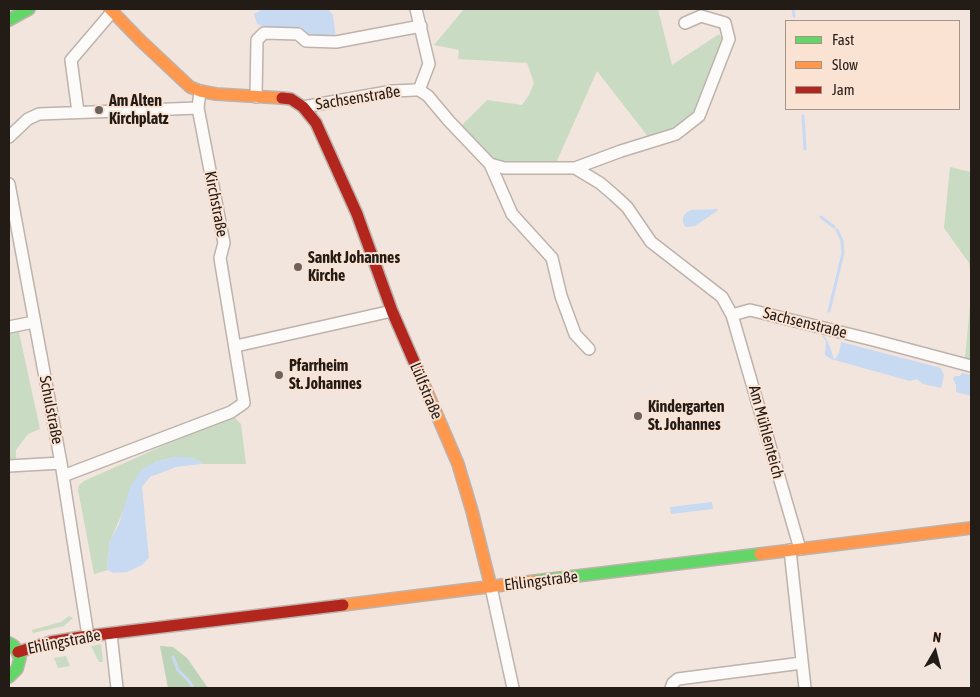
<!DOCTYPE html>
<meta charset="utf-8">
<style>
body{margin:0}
#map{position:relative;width:980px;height:697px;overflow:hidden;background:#f2e5dd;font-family:"Asap Condensed",sans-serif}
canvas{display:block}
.frame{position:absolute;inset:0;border:10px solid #231b16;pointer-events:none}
.legend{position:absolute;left:785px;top:20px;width:175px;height:90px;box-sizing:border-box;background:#fbe3d4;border:1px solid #a59388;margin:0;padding:6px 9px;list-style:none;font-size:15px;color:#231b16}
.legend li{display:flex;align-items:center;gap:10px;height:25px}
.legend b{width:25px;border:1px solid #a59388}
.north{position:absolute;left:910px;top:627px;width:50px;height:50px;-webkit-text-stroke:4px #fbe3d4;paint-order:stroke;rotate:8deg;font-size:14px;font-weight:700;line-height:20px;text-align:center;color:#231b16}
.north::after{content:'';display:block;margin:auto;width:18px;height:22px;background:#231b16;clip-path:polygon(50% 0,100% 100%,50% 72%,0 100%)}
</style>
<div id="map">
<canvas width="980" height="697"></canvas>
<div class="frame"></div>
<ul class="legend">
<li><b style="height:6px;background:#63d668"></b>Fast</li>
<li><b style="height:6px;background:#ff974d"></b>Slow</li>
<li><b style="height:6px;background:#b3261e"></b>Jam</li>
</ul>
<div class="north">N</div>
</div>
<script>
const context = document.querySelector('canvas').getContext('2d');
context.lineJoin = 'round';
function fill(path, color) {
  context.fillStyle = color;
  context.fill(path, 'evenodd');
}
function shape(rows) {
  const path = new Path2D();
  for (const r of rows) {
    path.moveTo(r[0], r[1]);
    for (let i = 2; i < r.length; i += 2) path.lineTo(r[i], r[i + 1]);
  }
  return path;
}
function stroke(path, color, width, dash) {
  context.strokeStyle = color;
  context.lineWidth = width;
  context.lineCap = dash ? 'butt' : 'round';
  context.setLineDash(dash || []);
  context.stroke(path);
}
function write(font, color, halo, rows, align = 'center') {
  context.font = font + ' "Asap Condensed",sans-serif';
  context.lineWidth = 4;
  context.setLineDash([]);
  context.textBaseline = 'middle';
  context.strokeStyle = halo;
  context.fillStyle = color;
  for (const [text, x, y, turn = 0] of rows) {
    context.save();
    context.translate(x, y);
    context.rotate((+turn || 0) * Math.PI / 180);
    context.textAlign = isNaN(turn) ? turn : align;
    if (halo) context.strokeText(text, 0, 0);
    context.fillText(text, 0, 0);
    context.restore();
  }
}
fill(shape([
 [464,9,658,9,672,65,719,34,725,42,710,82,689,120,668,133,649,138,597,71,556,163,504,165,492,159,461,126,487,100,522,105,529,95,534,83,527,63,458,59,459,50,434,45],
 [950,167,971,172,971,275,969,263,944,228],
 [971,295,971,360,965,358],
 [19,332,40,429,28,434,16,450,16,459,9,460,9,334],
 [232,415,241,424,246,464,202,464,198,460,187,457,176,457,155,462,125,507,110,541,107,564,108,570,94,574,78,490,79,485,84,481],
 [69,616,73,618,64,626,33,633,32,630,61,622],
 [101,644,103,662,99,662,91,646],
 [66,656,70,666,58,668,54,658]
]), '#c9dcc3');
fill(shape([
 [160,646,173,647,187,658,208,688,168,688]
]), '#bdd3b8');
fill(shape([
 [263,9,328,9,333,15,336,38,306,37,301,27,266,27,257,24,254,14],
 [718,209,717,211,695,226,686,227,683,223,683,217,687,212,691,210],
 [822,336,824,336,828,342,834,359,835,359,839,353,841,342,941,368,944,376,941,388,923,384,917,379,910,381,831,359,825,355,826,341],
 [962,373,971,375,971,396,956,392,956,385,953,379,955,376,960,376],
 [176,457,187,457,198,460,202,464,176,467,150,477,142,487,149,558,142,565,127,572,113,573,108,570,107,564,110,541,119,524,130,487,141,470,155,462],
 [712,502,713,509,671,514,670,507]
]), '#c8d9f2');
stroke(shape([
 [793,9,794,16],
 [803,116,805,149],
 [821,217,834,227],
 [829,311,843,253,842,241,837,230],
 [173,657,178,670,189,681,193,688]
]), '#c8d9f2', 3);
const street = shape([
 [416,9,429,64,419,90],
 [256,97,257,40,264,33,298,34,306,41,336,42,421,26],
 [303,107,393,91,415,90,419,90,428,96,449,121,490,164,512,214,552,258,561,296,575,334,589,349],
 [78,112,71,60,112,12],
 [9,137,28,119,39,114,198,108],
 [490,164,504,168,575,168,600,183,614,195,627,207,651,242,722,297,732,315,800,549],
 [575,168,621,151,676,134,699,116,729,39,725,23,701,16,685,23],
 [9,184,61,463,88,636],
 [732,315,750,310,873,340,971,366],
 [9,327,34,322],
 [236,346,392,311],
 [9,466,61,463],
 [63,476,231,412,244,403,220,258,224,243,198,108,200,91],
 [790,550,805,688],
 [491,587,513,688],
 [111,634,117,688],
 [671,688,673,683,678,679,802,663]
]);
const fast = shape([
 [9,20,29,9],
 [535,581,760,554],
 [9,643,14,646,20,658,17,669,9,677]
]);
const slow = shape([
 [110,9,140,40,190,87,200,91,216,94,282,98],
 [422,380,458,464,472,511,491,587],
 [760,554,971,528],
 [343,605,535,581]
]);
const jam = shape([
 [282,98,291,99,303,107,316,123,357,214,392,311,422,380],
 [18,652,51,642,88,636,343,605]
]);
stroke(street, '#bdb2ac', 14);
stroke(fast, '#bdb2ac', 14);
stroke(slow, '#bdb2ac', 14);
stroke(jam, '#bdb2ac', 14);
stroke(street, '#fdfbfa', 11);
stroke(fast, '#63d668', 11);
stroke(slow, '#ff974d', 11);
stroke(jam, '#b3261e', 11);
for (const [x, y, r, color] of [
 [99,110,5,"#6b625c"],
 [298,267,5,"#6b625c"],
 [279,375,5,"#6b625c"],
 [638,416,5,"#6b625c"]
]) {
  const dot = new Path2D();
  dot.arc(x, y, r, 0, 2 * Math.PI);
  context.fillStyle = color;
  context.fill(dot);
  stroke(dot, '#fbe3d4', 2);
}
write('16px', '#231b16', '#fbe3d4', [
 ["Sachsenstraße",358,98,-9],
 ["Kirchstraße",216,204,79],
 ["Sachsenstraße",805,323,14],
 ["Lülfstraße",426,391,67],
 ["Schulstraße",51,410,79],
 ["Am Mühlenteich",766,432,75],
 ["Ehlingstraße",541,581,-7],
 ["Ehlingstraße",64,642,-11]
]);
write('bold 16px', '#231b16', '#fbe3d4', [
 ["Am Alten",109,101],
 ["Kirchplatz",109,119],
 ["Sankt Johannes",308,258],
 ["Kirche",308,276],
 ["Pfarrheim",289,366],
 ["St. Johannes",289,384],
 ["Kindergarten",648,407],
 ["St. Johannes",648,425]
], 'left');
</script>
